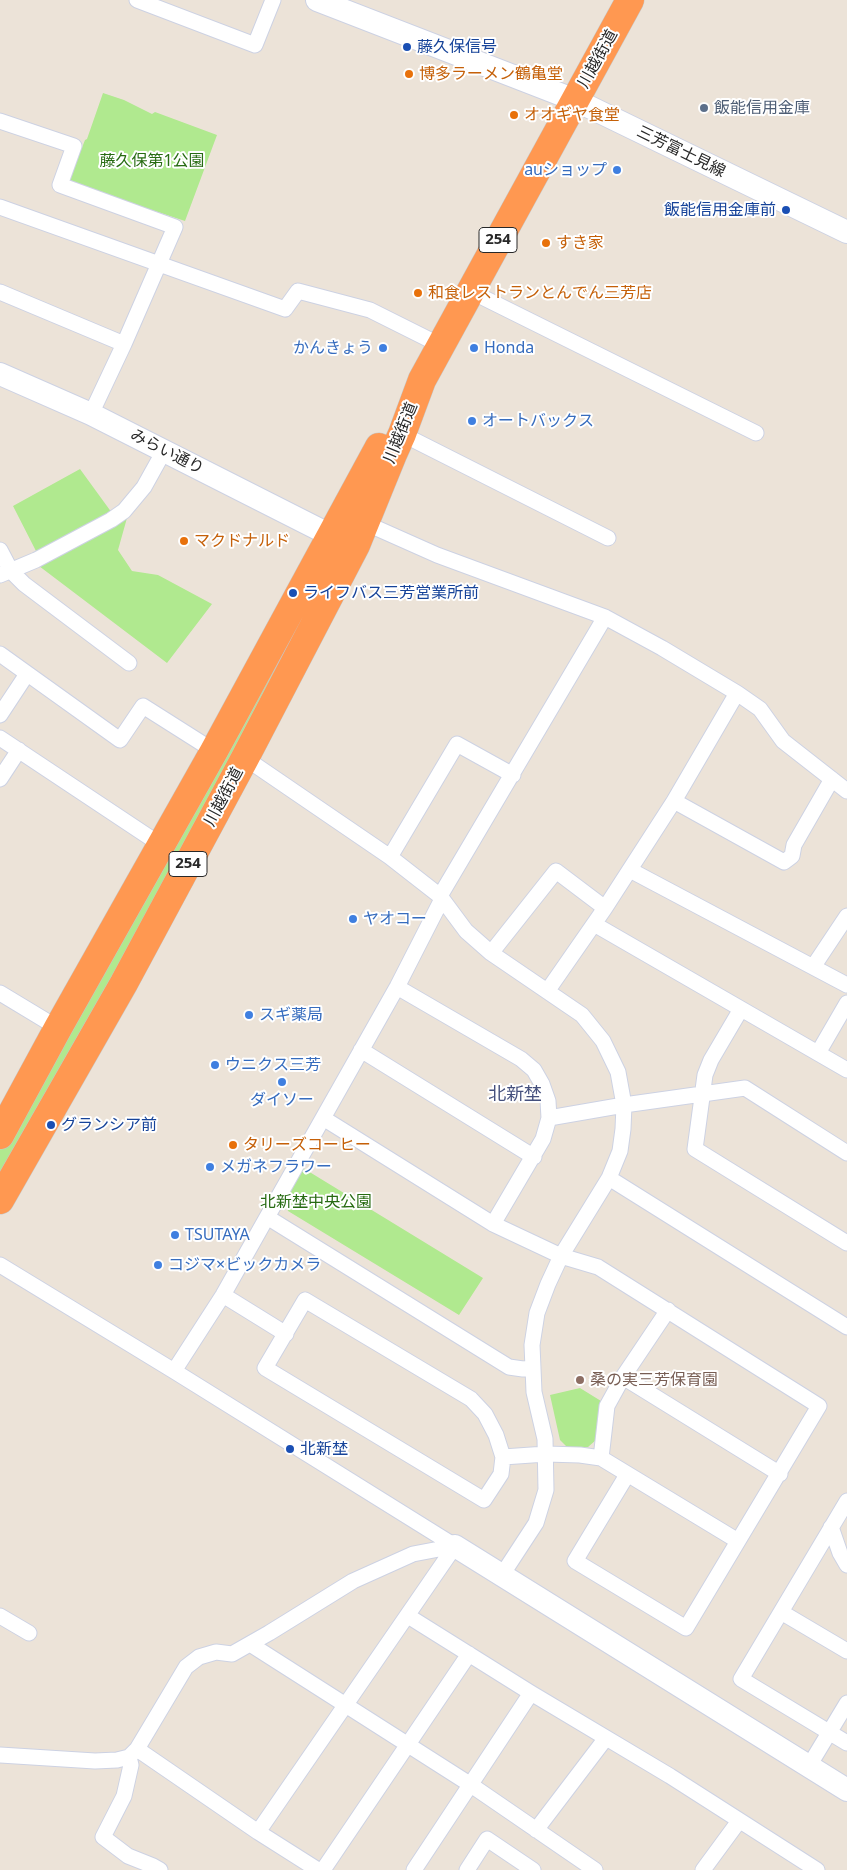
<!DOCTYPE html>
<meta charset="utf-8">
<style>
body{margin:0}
canvas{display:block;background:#ece3d8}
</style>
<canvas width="847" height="1870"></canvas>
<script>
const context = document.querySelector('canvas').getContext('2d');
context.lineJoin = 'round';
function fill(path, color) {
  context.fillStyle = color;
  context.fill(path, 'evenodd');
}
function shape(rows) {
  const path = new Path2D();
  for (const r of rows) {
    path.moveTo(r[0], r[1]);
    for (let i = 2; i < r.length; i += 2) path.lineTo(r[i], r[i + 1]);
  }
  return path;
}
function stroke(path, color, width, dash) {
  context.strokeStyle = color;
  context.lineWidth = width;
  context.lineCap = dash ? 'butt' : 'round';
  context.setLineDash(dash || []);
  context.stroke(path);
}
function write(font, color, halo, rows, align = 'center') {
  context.font = font + ' "Noto Sans","Noto Sans JP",sans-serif';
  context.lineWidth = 4;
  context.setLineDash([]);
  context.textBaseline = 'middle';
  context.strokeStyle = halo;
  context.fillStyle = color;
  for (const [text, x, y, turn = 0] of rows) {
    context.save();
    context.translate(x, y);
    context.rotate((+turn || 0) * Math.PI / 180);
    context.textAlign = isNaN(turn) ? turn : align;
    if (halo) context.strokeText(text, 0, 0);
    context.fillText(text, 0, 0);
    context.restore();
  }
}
fill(shape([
 [103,93,124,100,152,114,155,112,217,135,185,221,73,184,70,178,85,140,87,139],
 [80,469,112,513,37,553,13,506],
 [127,518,118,550,132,571,158,575,212,604,167,663,39,566],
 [333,573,0,1187,0,1147,311,595],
 [303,1168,483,1278,459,1315,288,1211,284,1200],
 [580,1388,601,1401,596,1440,588,1447,568,1448,560,1440,550,1395]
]), '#b0e98f');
const street = shape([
 [137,0,255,45,273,0],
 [0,121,74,146,60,185,175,227,124,344,91,414],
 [0,207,285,309,298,291,370,310,440,345],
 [470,291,756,433],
 [0,292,124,344],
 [402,434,608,538],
 [360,523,365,523,437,555,605,617,662,648,737,693,760,709,783,741,847,791],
 [0,550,11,571,24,584,129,663],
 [0,575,36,560,111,520,124,511,144,487,164,451],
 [0,654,120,740,143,706,214,751],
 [0,715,27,674],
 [0,738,161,845],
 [245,758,390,857,440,896,466,931,491,953,582,1015,603,1041,618,1072,624,1105,623,1129,620,1151,609,1178,561,1256,548,1284,537,1313,532,1345,533,1368,534,1392,545,1439,546,1490,536,1523,502,1575],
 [0,779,19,750],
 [674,801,784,862,792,856,794,845,832,779],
 [390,857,457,744,513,775],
 [630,870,847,985],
 [440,896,605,617],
 [594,924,847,1070],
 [491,953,556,871,605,908],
 [813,967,847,916],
 [397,987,521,1059,534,1070,542,1084,548,1101,549,1118,543,1139,493,1224],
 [548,990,605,908,674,801,737,693],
 [0,993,58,1028],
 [741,1009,711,1060,705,1075,695,1149,847,1243],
 [361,1050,534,1157],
 [818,1053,847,1003],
 [323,1118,493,1224,561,1256,598,1267,819,1406,686,1628,575,1561,627,1475],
 [549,1118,624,1105,745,1088,847,1153],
 [609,1178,847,1327],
 [267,1217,509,1367,523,1369,533,1368],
 [0,1265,174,1371,455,1546],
 [223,1295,286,1334],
 [305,1300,471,1399,485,1414,496,1435,503,1457,501,1474,484,1500,265,1368,305,1300],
 [174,1371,223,1295,397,987,442,899],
 [623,1377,780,1474],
 [503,1457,546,1454,580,1455,601,1458,738,1541],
 [601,1458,607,1406,623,1377,668,1310],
 [847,1501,741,1679,847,1743],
 [831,1527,840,1553,847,1565],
 [781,1612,847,1651],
 [0,1616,29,1633],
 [408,1616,531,1693,670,1776,817,1870],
 [250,1644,471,1785,595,1870],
 [137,1749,258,1832,318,1870],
 [0,1755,95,1761,117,1760,129,1757,137,1749,186,1667,199,1657,216,1652,232,1654,269,1633,353,1581,413,1554,455,1546],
 [129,1757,131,1765,124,1796,103,1837,128,1856,153,1866,160,1870],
 [809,1766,847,1703],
 [536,1830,606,1738],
 [258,1832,455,1546],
 [323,1870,469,1654],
 [414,1870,531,1693],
 [467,1870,487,1839,533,1870],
 [703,1870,739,1821]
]);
const secondary = shape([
 [317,0,575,100,847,232],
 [0,374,91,414,332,536],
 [455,1546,847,1790]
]);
const highway = shape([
 [0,1135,58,1028,214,751,379,447],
 [0,1200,124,983,245,758,356,545,393,454,402,434,422,380,630,0]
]);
stroke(street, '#cdd2e3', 17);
stroke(secondary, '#cdd2e3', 24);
stroke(highway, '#c7c7c7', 29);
stroke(street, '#fff', 15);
stroke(secondary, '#fff', 22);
stroke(highway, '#ff9851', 28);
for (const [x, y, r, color] of [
 [407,47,5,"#1a4fb4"],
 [409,74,5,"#e8710a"],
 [704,108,5,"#5c6f8a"],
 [514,115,5,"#e8710a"],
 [617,170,5,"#3f7fe0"],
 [786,210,5,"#1a4fb4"],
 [546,243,5,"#e8710a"],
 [418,293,5,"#e8710a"],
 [383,348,5,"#3f7fe0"],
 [474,348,5,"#3f7fe0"],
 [472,421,5,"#3f7fe0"],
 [184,541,5,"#e8710a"],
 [293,593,5,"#1a4fb4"],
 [353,919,5,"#3f7fe0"],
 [249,1015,5,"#3f7fe0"],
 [215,1065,5,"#3f7fe0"],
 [282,1082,5,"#3f7fe0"],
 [51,1125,5,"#1a4fb4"],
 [233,1145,5,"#e8710a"],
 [210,1167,5,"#3f7fe0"],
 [175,1235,5,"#3f7fe0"],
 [158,1265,5,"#3f7fe0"],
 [580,1380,5,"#8d6e63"],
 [290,1449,5,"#1a4fb4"]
]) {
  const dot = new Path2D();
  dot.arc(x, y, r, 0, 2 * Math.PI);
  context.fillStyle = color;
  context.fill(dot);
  stroke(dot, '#fff', 2);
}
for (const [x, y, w] of [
 [498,240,38],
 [188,864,38]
]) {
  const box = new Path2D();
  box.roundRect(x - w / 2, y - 12.5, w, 25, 4);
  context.fillStyle = '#fff';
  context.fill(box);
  stroke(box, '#282828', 1);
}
write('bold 15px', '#282828', null, [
 ["254",498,240],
 ["254",188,864]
]);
write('16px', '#164399', '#fff', [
 ["藤久保信号",417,47],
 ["飯能信用金庫前",776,210,"right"],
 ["ライフバス三芳営業所前",303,593],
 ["グランシア前",61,1125],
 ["北新埜",300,1449]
], 'left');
write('16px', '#282828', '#fff', [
 ["川越街道",598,59,-61],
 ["三芳富士見線",681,152,26],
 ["川越街道",401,433,-68],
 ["みらい通り",167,452,27],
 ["川越街道",224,797,-62]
]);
write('16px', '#c56008', '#fff', [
 ["博多ラーメン鶴亀堂",419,74],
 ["オオギヤ食堂",524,115],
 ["すき家",556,243],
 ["和食レストランとんでん三芳店",428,293],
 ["マクドナルド",194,541],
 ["タリーズコーヒー",243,1145]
], 'left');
write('16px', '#4e5e75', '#fff', [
 ["飯能信用金庫",714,108]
], 'left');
write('16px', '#276b12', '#fff', [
 ["藤久保第1公園",152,161],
 ["北新埜中央公園",316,1202]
]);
write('16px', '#366cbe', '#fff', [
 ["auショップ",607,170,"right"],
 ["かんきょう",373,348,"right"],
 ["Honda",484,348],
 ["オートバックス",482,421],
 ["ヤオコー",363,919],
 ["スギ薬局",259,1015],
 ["ウニクス三芳",225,1065],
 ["ダイソー",282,1100,"center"],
 ["メガネフラワー",220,1167],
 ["TSUTAYA",185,1235],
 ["コジマ×ビックカメラ",168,1265]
], 'left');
write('16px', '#785e54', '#fff', [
 ["桑の実三芳保育園",590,1380]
], 'left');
write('18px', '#45507d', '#fff', [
 ["北新埜",515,1095]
]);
</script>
